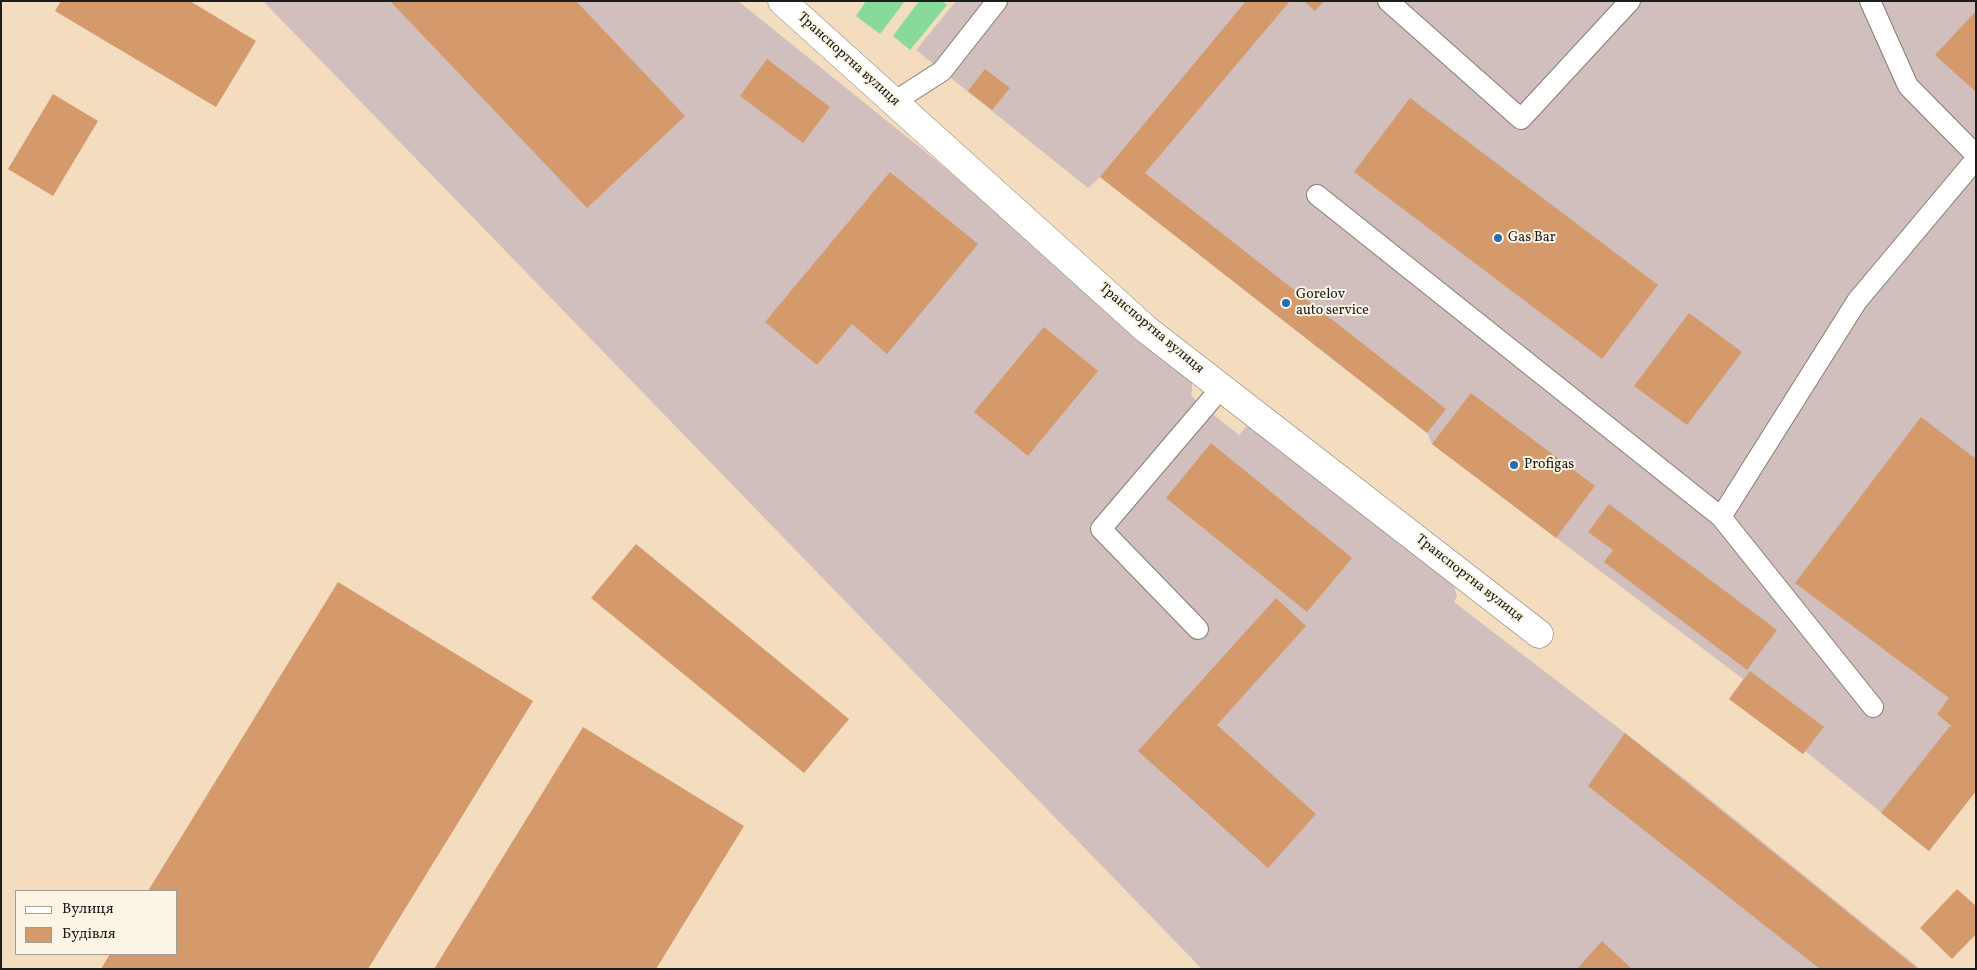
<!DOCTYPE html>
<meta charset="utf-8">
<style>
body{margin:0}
#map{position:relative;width:1977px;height:970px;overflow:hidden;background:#f4dcbf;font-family:Vollkorn,serif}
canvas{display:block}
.frame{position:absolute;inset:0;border:2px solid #1c1c1c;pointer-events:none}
.legend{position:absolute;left:15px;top:890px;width:162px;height:65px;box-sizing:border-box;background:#fcf5e5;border:1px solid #a29e95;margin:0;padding:6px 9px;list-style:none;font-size:15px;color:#1c1c1c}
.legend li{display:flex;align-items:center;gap:10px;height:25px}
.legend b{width:25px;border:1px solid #a29e95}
</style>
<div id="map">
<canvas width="1977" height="970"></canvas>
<div class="frame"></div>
<ul class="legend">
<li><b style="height:6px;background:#fff"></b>Вулиця</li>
<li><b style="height:14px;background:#d49a6b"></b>Будівля</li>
</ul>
</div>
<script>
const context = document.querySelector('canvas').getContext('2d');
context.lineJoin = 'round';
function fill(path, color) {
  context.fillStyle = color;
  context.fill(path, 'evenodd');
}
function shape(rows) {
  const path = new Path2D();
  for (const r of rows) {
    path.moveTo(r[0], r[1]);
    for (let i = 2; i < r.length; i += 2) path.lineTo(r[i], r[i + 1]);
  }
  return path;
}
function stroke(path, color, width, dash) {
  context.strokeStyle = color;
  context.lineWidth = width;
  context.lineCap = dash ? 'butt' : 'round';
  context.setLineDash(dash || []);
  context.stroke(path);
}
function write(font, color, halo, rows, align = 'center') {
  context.font = font + ' Vollkorn,serif';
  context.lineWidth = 4;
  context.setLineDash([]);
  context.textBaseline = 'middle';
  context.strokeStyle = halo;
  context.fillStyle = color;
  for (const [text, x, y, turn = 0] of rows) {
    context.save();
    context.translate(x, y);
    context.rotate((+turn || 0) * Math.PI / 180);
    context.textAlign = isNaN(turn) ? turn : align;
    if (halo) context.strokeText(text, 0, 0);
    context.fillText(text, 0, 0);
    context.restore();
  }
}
fill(shape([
 [263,1,738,1,938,162,1192,380,1192,391,1191,395,1200,404,1239,435,1250,422,1453,582,1457,596,1454,602,1685,779,1920,969,1202,969],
 [956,1,1976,1,1976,791,1929,851,1805,751,1803,754,1729,699,1743,679,1432,444,1427,433,1100,177,1088,188,916,50]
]), '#d1bfbe');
fill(shape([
 [866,1,905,1,880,34,856,16],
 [919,1,942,1,947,5,910,50,893,36]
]), '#88da9a');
fill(shape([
 [61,1,190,1,256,41,216,107,55,11],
 [390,1,576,1,685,116,587,208],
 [1246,1,1290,1,1145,173,1446,409,1427,433,1100,177],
 [1304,1,1324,1,1315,11],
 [1976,11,1976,92,1935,55],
 [767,59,830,107,803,143,740,96],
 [985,69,1010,88,992,110,968,91],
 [53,94,98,121,53,196,8,169],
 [1410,98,1658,285,1602,359,1354,172],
 [890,172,978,244,887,354,852,324,817,365,765,322],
 [1689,313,1742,352,1687,425,1634,386],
 [1044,327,1098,371,1028,456,974,412],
 [1471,393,1595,486,1556,538,1432,444],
 [1921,417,1976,459,1976,791,1929,851,1881,813,1950,726,1956,730,1937,714,1949,698,1795,583],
 [1211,443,1352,558,1307,612,1166,498],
 [1609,504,1777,630,1747,670,1604,562,1613,550,1588,532],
 [636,544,849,719,804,773,591,598],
 [338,582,533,701,368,969,101,969,110,954,176,954,176,891,148,891],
 [1276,598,1306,626,1217,725,1316,814,1268,868,1138,751],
 [1750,671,1824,727,1803,754,1729,699],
 [583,727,744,826,656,969,434,969],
 [1625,733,1918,969,1820,969,1588,786],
 [1957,889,1976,906,1976,934,1952,959,1920,928],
 [1602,941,1632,969,1577,969]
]), '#d49a6b');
const service = shape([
 [1388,1,1521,119,1630,1],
 [1870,1,1908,86,1976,155],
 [894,102,942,71,997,1],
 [1317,195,1721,517,1857,301,1976,159],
 [1721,517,1873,707],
 [1198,629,1101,529,1222,387]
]);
const minor = shape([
 [782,1,1147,330,1539,634]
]);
stroke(service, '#887c6e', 22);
stroke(minor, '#887c6e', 29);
stroke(service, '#fff', 20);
stroke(minor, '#fff', 28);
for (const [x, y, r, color] of [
 [1498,238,5,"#1f6fb2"],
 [1286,303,5,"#1f6fb2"],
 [1514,465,5,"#1f6fb2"]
]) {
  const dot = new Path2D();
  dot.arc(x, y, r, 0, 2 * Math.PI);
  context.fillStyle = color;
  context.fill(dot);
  stroke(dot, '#fcf5e5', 2);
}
write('14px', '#1c1c1c', '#fcf5e5', [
 ["Транспортна вулиця",848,60,42],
 ["Транспортна вулиця",1151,329,40],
 ["Транспортна вулиця",1469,579,38]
]);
write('14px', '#1c1c1c', '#fcf5e5', [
 ["Gas Bar",1508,238],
 ["Gorelov",1296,295],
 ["auto service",1296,311],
 ["Profigas",1524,465]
], 'left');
</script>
